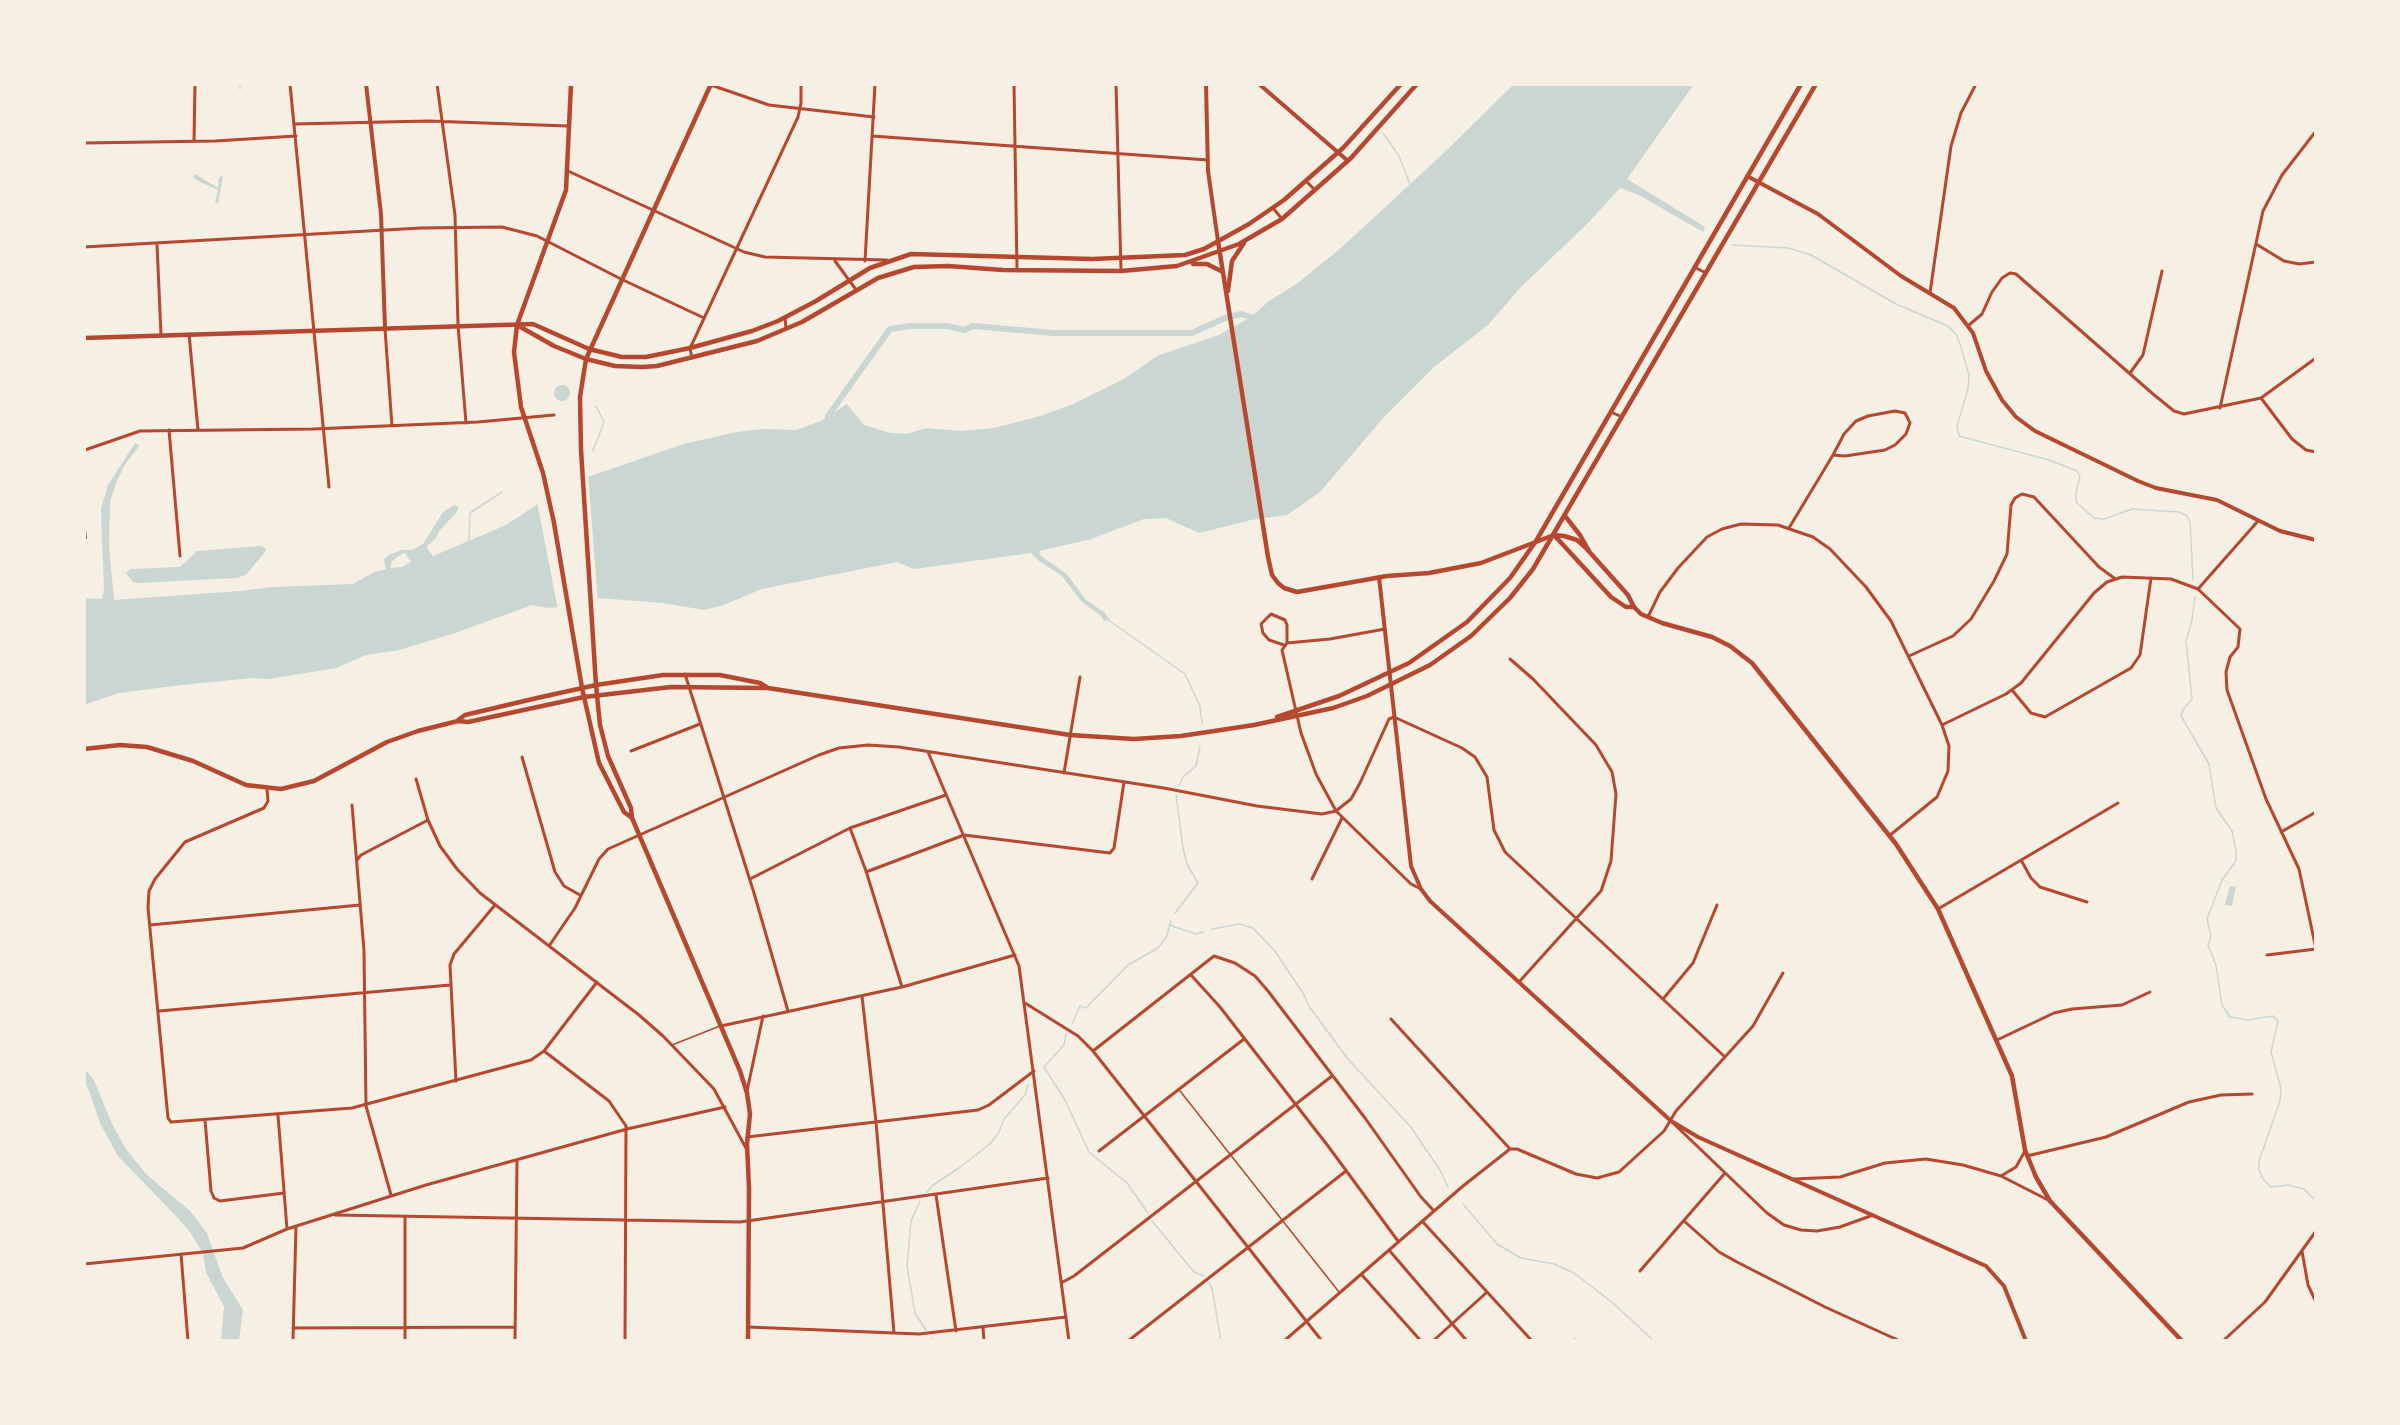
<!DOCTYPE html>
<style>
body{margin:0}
#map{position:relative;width:2400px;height:1425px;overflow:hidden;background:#f6efe4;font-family:"Sofia Sans Condensed",sans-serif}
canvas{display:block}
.frame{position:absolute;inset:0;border:86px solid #f6efe4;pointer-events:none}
</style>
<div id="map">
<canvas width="2400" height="1425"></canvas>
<div class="frame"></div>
</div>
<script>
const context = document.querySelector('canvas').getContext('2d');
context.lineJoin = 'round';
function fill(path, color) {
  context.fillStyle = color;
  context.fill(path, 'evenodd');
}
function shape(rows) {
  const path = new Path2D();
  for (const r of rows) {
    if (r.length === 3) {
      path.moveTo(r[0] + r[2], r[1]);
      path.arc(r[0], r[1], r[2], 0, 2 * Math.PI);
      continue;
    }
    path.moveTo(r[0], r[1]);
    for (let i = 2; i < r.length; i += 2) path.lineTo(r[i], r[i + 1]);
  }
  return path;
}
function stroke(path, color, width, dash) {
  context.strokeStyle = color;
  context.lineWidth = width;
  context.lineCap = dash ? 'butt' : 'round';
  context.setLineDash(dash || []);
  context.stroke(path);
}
fill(shape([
 [1514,84,1694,84,1627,179,1705,227,1703,232,1639,195,1620,188,1589,222,1520,288,1488,325,1434,367,1383,418,1320,492,1287,515,1251,520,1199,533,1166,518,1144,519,1091,539,1039,551,1041,556,1067,574,1086,600,1104,612,1109,619,1104,621,1101,616,1081,601,1062,576,1039,561,1031,553,914,569,897,562,762,589,724,605,704,610,663,603,597,598,576,606,548,608,532,605,455,633,399,650,366,655,336,668,269,679,252,678,182,685,119,693,84,705,84,598,102,599,104,592,101,509,108,485,135,443,139,446,124,466,116,483,110,502,109,546,114,600,240,591,273,587,353,584,374,572,386,569,384,559,389,555,402,550,412,550,423,544,443,512,454,505,459,507,457,512,440,530,436,538,428,545,427,548,433,556,506,525,570,483,684,444,736,432,764,429,796,430,821,421,847,404,864,425,890,433,907,434,926,428,961,431,994,428,1037,417,1071,405,1124,379,1157,356,1219,335,1251,317,1269,301,1298,283,1342,247,1447,150],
 [403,553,405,553,411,562,402,567,390,568,392,561],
 [195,174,218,188,219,177,223,176,218,204,215,201,218,190,196,180,193,177],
 [562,393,8],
 [261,546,266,549,265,552,246,575,236,578,138,583,133,582,126,573,131,569,180,567,197,551],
 [2230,886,2236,887,2232,906,2225,905],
 [84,1068,94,1080,112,1124,126,1149,146,1174,190,1211,207,1233,222,1276,243,1310,239,1341,221,1341,224,1307,206,1272,203,1254,190,1232,175,1215,118,1156,100,1123,90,1093,84,1081]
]), '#c9d6d2');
fill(shape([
 [588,474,598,602,577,609,558,610,537,502,568,481]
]), '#f6efe4');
stroke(shape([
 [240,89,240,84],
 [1383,133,1399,156,1410,184],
 [1732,245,1788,248,1811,255,1896,304,1948,326,1956,334,1960,344,1969,375,1968,389,1957,426,1959,436,2049,460,2077,471,2080,477,2076,492,2076,502,2094,518,2104,519,2132,509,2179,512,2187,516,2190,522,2193,579],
 [593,451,604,422,596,406],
 [469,540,470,513,502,492],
 [2195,597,2192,620,2186,641,2192,699,2183,710,2181,716,2209,764,2216,808,2232,831,2236,851,2236,861,2222,880,2207,919,2211,936,2208,945,2216,965,2222,1005,2230,1017,2247,1020,2273,1016,2278,1021,2271,1052,2281,1089,2280,1101,2259,1161,2259,1169,2263,1179,2271,1187,2288,1185,2304,1189,2316,1201],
 [1107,619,1185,674,1200,706,1202,723],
 [1179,786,1183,777,1196,766,1200,746],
 [1175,913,1198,883,1187,864,1183,848,1176,795],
 [1169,925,1196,934,1203,932],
 [1212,929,1240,924,1253,928,1274,950,1303,993,1309,1006,1347,1058,1410,1126,1440,1170,1448,1187],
 [1072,1024,1080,1006,1086,1008,1128,965,1158,948,1166,938,1171,921],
 [1066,1034,1064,1045,1044,1067,1065,1100,1089,1152,1127,1183,1148,1213],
 [927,1192,933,1185,959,1168,990,1144,999,1132,1004,1119,1025,1095,1028,1085],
 [920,1201,911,1221,907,1266,915,1313,926,1330],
 [1463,1204,1497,1244,1521,1258,1554,1264,1574,1273,1613,1303,1654,1341],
 [1152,1221,1194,1272,1204,1276],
 [1209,1283,1212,1288,1221,1341],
 [932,1338,934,1341]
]), '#c9d6d2', 1.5);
stroke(shape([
 [828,416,890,329,910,326,947,326,964,330,973,326,1053,333,1192,333,1225,318,1241,314,1251,317]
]), '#c9d6d2', 6);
stroke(shape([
 [672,1045,720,1026],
 [1180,1091,1339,1292]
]), '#b5482f', 1.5);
stroke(shape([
 [84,520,86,538]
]), '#b5482f', 2);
stroke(shape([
 [290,84,329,487],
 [437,84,455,215,458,325,466,423],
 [708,84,769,105,874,117],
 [1014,84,1017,270],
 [1116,84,1121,271],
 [294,124,429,121,568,126],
 [872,136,1208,160],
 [194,141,195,84],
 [84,143,215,141,296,136],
 [568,171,744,252,765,257,887,260],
 [1306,181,1315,190],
 [1273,208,1282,219],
 [157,244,161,335],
 [2256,244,2284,261,2299,264,2316,262],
 [84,247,421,228,502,227,537,236,621,279,704,318],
 [835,261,857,291],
 [865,261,875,84],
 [1694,267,1706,273],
 [1930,293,1951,146,1961,113,1976,84],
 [785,317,786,329],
 [1969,325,1982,314,1992,292,2002,278,2010,273,2016,274,2153,394,2174,411,2184,414,2261,398,2316,358],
 [385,329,392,426],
 [189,334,198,430],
 [692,358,690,348,693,342,798,117,801,103,801,84],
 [2130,373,2143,355,2162,271],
 [2261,398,2292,439,2306,450,2316,452],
 [2220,408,2263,211,2282,175,2316,131],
 [1895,411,1905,413,1910,423,1906,434,1895,445,1885,450,1845,456,1833,455,1844,434,1856,421,1868,416,1895,411],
 [1611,412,1622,417],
 [169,430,180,556],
 [85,450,140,431,313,429,478,422,554,415],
 [1789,528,1833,455],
 [2198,589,2258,521],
 [1648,617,1660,592,1678,568,1707,537,1722,529,1741,524,1778,525,1813,537,1830,549,1866,587,1891,621,1942,725,1949,746,1948,771,1937,797,1889,836],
 [1287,643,1330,639,1385,629],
 [1284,645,1269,640,1263,633,1261,624,1271,614,1285,620,1287,625,1287,643,1282,650,1301,733,1316,774,1336,811,1411,884,1421,889],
 [1909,656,1953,636,1971,619,1994,581,2007,554,2011,505,2015,498,2022,494,2034,497,2099,567,2114,578],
 [1510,659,1533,679,1596,745,1612,772,1616,794,1611,861,1601,891,1519,982],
 [685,674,754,893,788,1011],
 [2012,690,2031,713,2045,717,2131,668,2140,655,2151,578],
 [1942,725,2006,694,2021,683,2094,593,2107,582,2122,577,2171,579,2198,589,2240,629,2238,647,2230,657,2226,672,2227,690,2266,799,2299,869,2316,949],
 [631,751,700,724],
 [928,752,1019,966,1069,1341],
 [522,757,555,872,564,886,580,895],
 [1064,773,1080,677],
 [416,779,428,820,440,846,457,869,480,893,639,1015,663,1036,714,1089,747,1150],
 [267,789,268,801,264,808,185,842,155,879,149,891,148,908,168,1118,171,1122,352,1108,531,1060,544,1051,597,982],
 [352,805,364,951,366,1106,391,1195],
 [850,828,866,871,902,987],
 [2281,832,2316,812],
 [357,860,361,855,428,820],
 [2021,860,2031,878,2040,887,2087,902],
 [866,872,964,835,1110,853,1114,848,1124,782],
 [750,879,850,828,946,795],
 [1312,879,1342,818],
 [1938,909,2118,803],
 [150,925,360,905],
 [549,946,575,908,599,859,608,849,819,755,839,748,868,745,899,747,1164,788,1257,806,1322,814,1336,811,1351,799,1360,783,1389,719,1394,717,1462,748,1475,757,1487,777,1494,830,1505,852,1725,1057],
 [2267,955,2316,949],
 [1191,975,1220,1007,1328,1146,1398,1241],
 [862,996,876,1122,894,1333],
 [1663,999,1693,963,1717,905],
 [1025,1003,1078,1036,1093,1051,1322,1341],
 [159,1011,450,985],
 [1391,1019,1510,1149,1517,1149,1576,1174,1597,1178,1619,1172,1664,1131,1676,1111,1753,1026,1783,973],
 [721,1026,902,987,1015,955],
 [1997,1040,2054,1013,2072,1009,2122,1005,2150,992],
 [544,1051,609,1101,626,1126,625,1341],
 [1093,1051,1214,956,1235,963,1255,976,1268,991,1365,1118,1421,1197,1434,1211],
 [456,1081,450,965,454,954,495,905],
 [747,1091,763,1016],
 [278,1115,287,1229],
 [205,1120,211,1191,214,1198,220,1201,284,1193],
 [1672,1122,1767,1213,1784,1225,1801,1230,1817,1231,1840,1227,1873,1215],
 [747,1137,978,1110,989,1105,1034,1071],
 [1099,1151,1244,1039],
 [2027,1156,2106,1137,2189,1102,2221,1095,2252,1094],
 [2001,1176,2050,1201],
 [1793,1179,1840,1177,1885,1163,1926,1159,1963,1165,2001,1176,2016,1167,2025,1151],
 [936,1195,956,1331],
 [335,1215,740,1222,1048,1178],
 [1422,1221,1532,1341],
 [1684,1221,1719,1252,1737,1262,1825,1307,1900,1341],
 [1389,1250,1467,1341],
 [2302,1251,2308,1285,2316,1302],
 [181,1254,188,1341],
 [84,1264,243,1248,287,1229,426,1185,627,1129,725,1107],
 [1640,1271,1725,1173],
 [1361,1274,1421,1341],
 [1061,1283,1074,1276,1332,1076],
 [748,1327,919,1334,1066,1317],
 [293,1328,515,1327],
 [983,1328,984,1341],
 [293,1341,296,1226],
 [405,1341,405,1217],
 [515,1341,517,1160],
 [1128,1341,1346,1171],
 [1284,1341,1463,1186,1510,1149],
 [1433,1341,1486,1293],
 [1574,1341,1575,1340],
 [2223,1341,2265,1302,2316,1231]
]), '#b5482f', 3);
stroke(shape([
 [366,84,381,214,385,328],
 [1206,84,1208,171,1218,241],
 [1259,84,1348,161],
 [1747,176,1818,214,1901,276,1954,308,1973,333,1986,371,2002,400,2016,417,2035,431,2138,481,2156,488,2217,500,2280,531,2316,540],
 [1379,577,1411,866,1421,889,1430,901,1671,1121,1698,1137,1986,1266,2004,1286,2026,1341]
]), '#b5482f', 4);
stroke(shape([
 [571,84,566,190,517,325,514,352,521,407,543,473,554,523,582,688],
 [1218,241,1268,557,1272,575,1278,583,1284,588,1297,592,1387,576,1429,573,1481,563,1554,535,1564,536,1577,540,1585,547,1628,595,1634,607,1641,614,1662,623,1712,637,1730,646,1752,663,1896,844,1938,909,2012,1076,2025,1150,2036,1177,2050,1201,2182,1341],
 [1193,264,1207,264,1221,271],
 [1228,291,1232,261,1244,243],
 [517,325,554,346,586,359,615,366,642,367,657,366,757,341,802,322,878,278,914,267,948,266,1003,270,1121,271,1177,266,1239,244,1282,219,1351,158,1417,84],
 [84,338,533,324,589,349,622,357,646,357,690,348,752,331,778,321,816,301,870,268,911,254,1092,259,1185,255,1204,249,1249,224,1284,200,1343,148,1401,84],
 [1554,535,1611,597,1626,607,1634,607],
 [596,685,581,450,580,397,586,359,711,84]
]), '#b5482f', 4.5);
stroke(shape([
 [1565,516,1580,535,1589,551],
 [596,685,600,725,608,756,631,808,632,818,740,1071,747,1093,750,1114,747,1144,749,1188,748,1341],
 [582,688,599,763,624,812,632,818],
 [1277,717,1339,696,1409,663,1467,622,1510,578,1536,541,1801,84],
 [458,720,465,715,537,698,596,685,663,675,720,675,760,683,768,688],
 [84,749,120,745,147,747,193,761,246,785,281,789,314,781,387,742,418,731,458,721,468,722,584,697,671,687,768,688,1070,735,1134,739,1181,736,1254,725,1333,708,1367,696,1430,665,1471,636,1510,598,1533,569,1816,84]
]), '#b5482f', 4.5);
</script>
